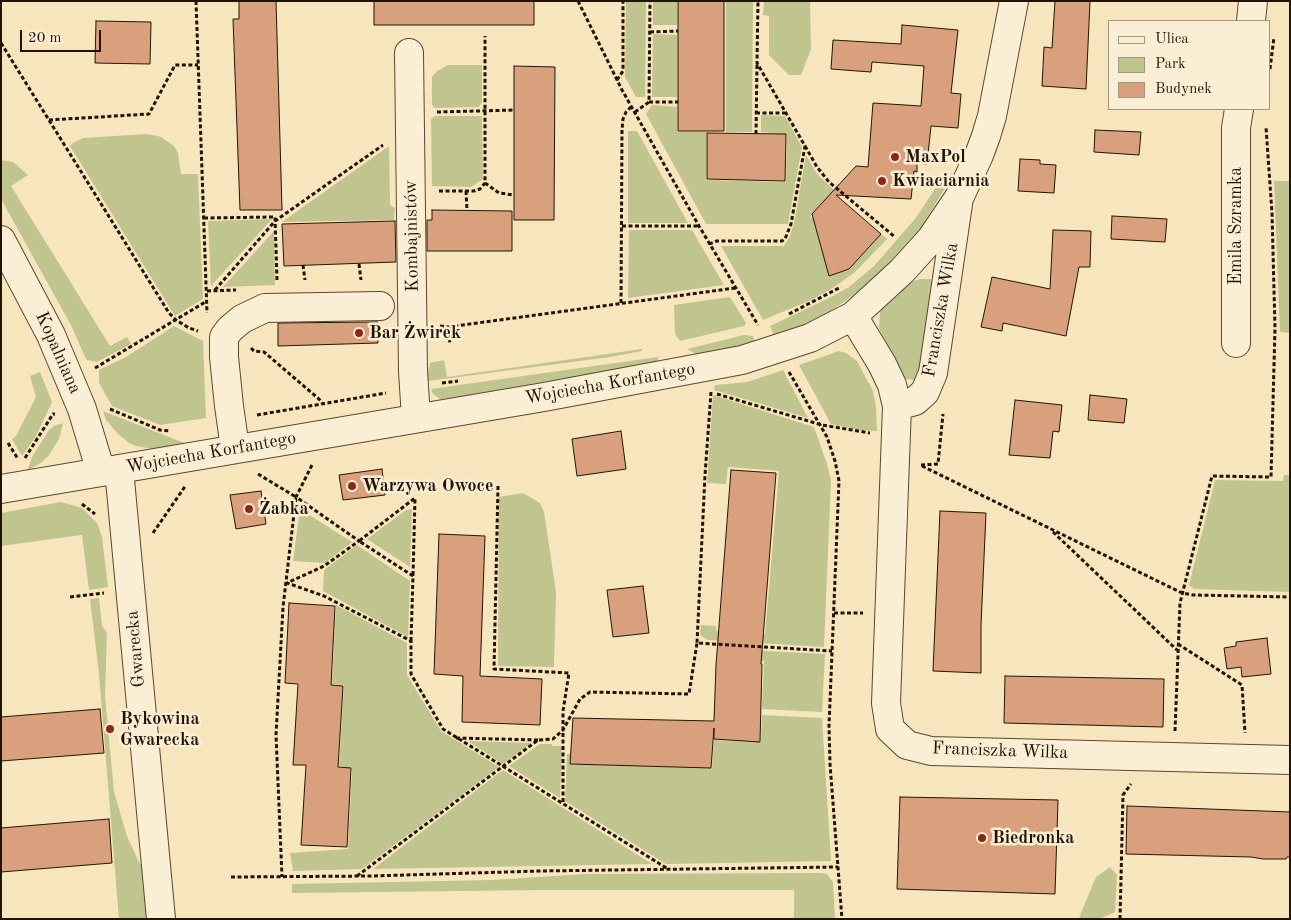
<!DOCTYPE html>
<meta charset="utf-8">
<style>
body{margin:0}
#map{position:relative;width:1291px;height:920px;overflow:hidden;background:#f7e6bd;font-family:"Old Standard TT",serif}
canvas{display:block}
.frame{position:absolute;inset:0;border:2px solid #221405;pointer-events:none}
.legend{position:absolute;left:1108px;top:20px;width:162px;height:90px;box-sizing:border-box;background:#faefd4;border:1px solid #a49781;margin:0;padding:6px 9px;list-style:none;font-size:15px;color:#221405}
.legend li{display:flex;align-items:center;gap:10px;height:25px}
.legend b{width:25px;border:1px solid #a49781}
.scale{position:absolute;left:20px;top:30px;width:81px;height:22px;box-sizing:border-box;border:2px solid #221405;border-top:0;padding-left:6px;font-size:15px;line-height:18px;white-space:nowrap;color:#221405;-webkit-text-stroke:4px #faefd4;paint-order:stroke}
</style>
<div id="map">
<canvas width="1291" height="920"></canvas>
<div class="frame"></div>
<ul class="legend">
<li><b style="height:6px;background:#faefd4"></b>Ulica</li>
<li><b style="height:14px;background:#c0c48f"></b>Park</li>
<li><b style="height:14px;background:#d9a07e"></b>Budynek</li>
</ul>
<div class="scale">20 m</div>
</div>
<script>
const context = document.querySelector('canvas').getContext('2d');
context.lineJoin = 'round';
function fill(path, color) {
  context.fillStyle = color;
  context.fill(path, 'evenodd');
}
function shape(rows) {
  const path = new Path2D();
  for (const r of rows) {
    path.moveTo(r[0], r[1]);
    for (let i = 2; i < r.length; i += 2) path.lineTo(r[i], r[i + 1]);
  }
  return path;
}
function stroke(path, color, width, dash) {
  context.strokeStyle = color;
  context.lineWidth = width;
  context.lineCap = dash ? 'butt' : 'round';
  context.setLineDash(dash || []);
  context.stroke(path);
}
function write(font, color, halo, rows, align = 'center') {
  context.font = font + ' "Old Standard TT",serif';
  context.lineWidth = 5;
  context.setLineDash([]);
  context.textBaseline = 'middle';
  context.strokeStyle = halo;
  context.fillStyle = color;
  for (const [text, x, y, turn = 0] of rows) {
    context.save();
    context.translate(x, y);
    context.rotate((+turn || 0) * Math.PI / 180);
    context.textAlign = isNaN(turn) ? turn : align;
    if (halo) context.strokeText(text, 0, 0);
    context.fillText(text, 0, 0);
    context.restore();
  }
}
fill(shape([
 [626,1,646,1,645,97,636,97,625,77],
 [653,1,677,1,677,25,653,25],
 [726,1,753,1,752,132,726,132],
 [764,1,810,1,811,49,801,75,789,75,769,55,769,16,763,15],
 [653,34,677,35,677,97,652,97],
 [448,65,482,65,482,102,479,107,435,108,432,105,432,77,437,71],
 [652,105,677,107,677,132,706,132,706,180,786,182,787,134,761,132,761,115,785,116,802,147,788,224,706,224,646,114],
 [435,116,482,116,483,179,471,187,432,186,431,119],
 [628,131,637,131,688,223,628,223],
 [147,134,161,137,174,146,178,153,181,174,198,174,203,299,175,316,70,146,73,143,83,138],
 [389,146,390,205,395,208,394,220,282,222],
 [806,155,817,174,834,190,810,216,811,218,813,216,829,274,828,276,849,269,881,234,887,239,855,272,833,288,809,301,763,320,721,246,784,246,790,236,794,223],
 [1,160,13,162,28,175,11,186,110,346,127,337,131,344,97,362,87,360,85,357,72,327,1,199],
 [945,174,952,177,918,232,878,275,865,287,831,311,801,328,775,337,770,326,831,297,849,287,874,266,915,219],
 [1274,181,1290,181,1290,333,1280,332],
 [272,219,211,286,208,221],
 [629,230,692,230,724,285,628,298],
 [274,231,275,285,223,287],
 [921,279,931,279,938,285,924,377,915,380,906,379,901,375,879,328,880,311,909,282],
 [730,297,746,323,744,326,680,341,675,334,674,305],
 [174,326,203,341,206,418,160,425,112,406,99,383,99,370,126,357],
 [744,335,753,336,755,343,698,355,687,349],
 [642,349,642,351,610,357,428,381,427,377,430,363,444,360,447,377],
 [839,351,846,353,857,361,873,391,876,406,877,431,859,430,831,424,799,365],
 [658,357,658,362,452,398,440,399,433,394,431,389],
 [783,370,808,418,714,390,715,385,747,382],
 [40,372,52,402,36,436,22,456,12,439,16,436,36,397,30,376],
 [713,395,814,427,827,464,831,480,824,647,708,640,700,635,701,625,716,626,716,631,765,634,779,471,728,467,726,484,707,483],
 [103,411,184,443,154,449,136,446,129,443,118,434,106,420],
 [63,423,59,439,49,455,42,462,27,471,32,457,49,430,54,426],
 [1284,475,1290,475,1290,592,1194,589,1189,585,1215,480,1283,481],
 [523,493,540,503,544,512,556,592,554,667,498,666,499,497],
 [61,502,82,508,97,523,102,537,108,587,89,590,82,535,1,546,1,513],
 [300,509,352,542,325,563,293,561],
 [412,509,410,567,367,539,406,510],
 [357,545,410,581,408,637,323,591,324,570],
 [99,598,102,626,107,633,105,696,114,792,127,836,138,860,144,870,148,919,119,919,99,674,90,599],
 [336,605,407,643,407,675,441,731,499,767,362,869,293,871,290,853,348,849,352,768,339,766,344,685,332,684],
 [727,649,825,654,822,712,762,709,764,661,727,660],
 [762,715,822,718,831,861,666,864,565,801,567,754,570,754,570,764,712,768,714,740,761,742],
 [468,741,531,743,503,764],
 [540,744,552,744,552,746,562,746,560,798,509,766],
 [503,770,652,864,373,869],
 [1110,867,1117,875,1115,912,1099,919,1079,918,1096,877],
 [820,873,827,874,833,882,835,919,794,919,794,890,545,890,292,893,292,884,492,880,586,874]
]), '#c0c48f');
const building = shape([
 [239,1,276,1,282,210,240,210,233,19,239,19,239,1],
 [374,1,534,1,534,25,374,25,374,1],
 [678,1,724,1,724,131,678,131,678,1],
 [1055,1,1090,1,1086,89,1042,86,1044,47,1052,48,1055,1],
 [96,21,151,22,150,64,95,63,96,21],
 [902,25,958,30,951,93,961,94,958,128,931,126,927,164,917,163,917,172,914,171,911,199,836,195,881,234,849,269,829,276,812,214,856,166,868,167,873,103,921,106,924,66,872,62,871,72,831,69,833,40,901,44,902,25],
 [514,66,555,67,554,220,514,220,514,66],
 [1095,130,1141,132,1139,155,1094,152,1095,130],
 [707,133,786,134,785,181,707,179,707,133],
 [1020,159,1040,160,1040,164,1056,165,1054,193,1018,191,1020,159],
 [432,210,512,211,512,251,427,251,427,220,432,220,432,210],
 [1112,216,1167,219,1165,242,1111,239,1112,216],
 [395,221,396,262,284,266,282,224,395,221],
 [1053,230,1091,231,1090,267,1079,267,1066,336,1003,323,1002,331,981,327,992,277,1050,289,1053,230],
 [377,322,378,343,278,346,278,323,377,322],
 [1090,395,1127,399,1124,423,1088,420,1090,395],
 [1015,400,1062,405,1059,432,1053,431,1050,458,1009,455,1015,400],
 [621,431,626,469,577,476,572,439,621,431],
 [382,469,385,495,343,500,339,475,382,469],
 [731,470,776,473,761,664,762,664,760,742,714,739,714,728,711,768,570,764,573,718,714,721,716,665,731,470],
 [261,491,266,524,236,529,230,495,261,491],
 [940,511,986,513,981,625,981,673,933,671,940,511],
 [439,534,485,536,480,676,542,679,540,725,462,722,463,676,434,674,439,534],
 [643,586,649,633,613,637,607,590,643,586],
 [289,603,335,606,331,685,343,686,338,767,351,768,347,847,301,845,306,765,293,765,298,684,285,683,289,603],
 [1267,638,1271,674,1242,677,1241,667,1227,669,1224,648,1236,646,1236,642,1267,638],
 [1005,676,1164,679,1163,727,1004,723,1005,676],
 [100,709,104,753,1,761,1,717,100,709],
 [900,797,1058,800,1055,894,897,889,900,797],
 [1127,806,1290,812,1290,857,1287,857,1286,859,1263,859,1251,857,1126,854,1127,806],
 [109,819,112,863,1,872,1,828,109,819]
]);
fill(building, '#d9a07e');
stroke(building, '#221405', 1);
const minor = shape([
 [1251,21,1253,1],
 [409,53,413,371,416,418],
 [1,240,51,335,82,409,101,472],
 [853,316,882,364,892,385,897,406,886,703,890,729,907,745,931,751,1290,760],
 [1236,343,1236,128,1239,109],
 [897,406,915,401,925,392,933,373,958,204],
 [235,448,229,406,224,357,224,337,230,329,242,319,265,308,380,306],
 [119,469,161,919],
 [1,489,544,397,742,360,810,338,853,316,902,271,931,239,960,196,979,155,986,136,992,116,1014,1]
]);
stroke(minor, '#574833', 30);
stroke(shape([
 [196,1,207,313],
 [578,1,622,90,699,226,758,325],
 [650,32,678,31],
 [1,43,169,313,176,320,189,328,198,331],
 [1270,69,1274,37],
 [617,80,623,71,623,1],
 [649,102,678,102],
 [437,112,514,110],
 [635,112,649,102,650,1],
 [756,113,785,113],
 [49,120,149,114,175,65,198,65],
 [756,134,757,63],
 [805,146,817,167,829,182,895,237],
 [485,183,499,193,514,195],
 [439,191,474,191,480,189,485,183,485,36],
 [466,191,467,210],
 [204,218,275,217,277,280],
 [622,226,699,226],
 [709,244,717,241,782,241,785,239,791,224,805,146,757,63,758,1],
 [359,264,361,280],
 [303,265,305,280],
 [215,290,275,221,383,145],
 [207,291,236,290],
 [621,303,622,130,623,119,626,112,632,106],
 [789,314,841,287],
 [440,326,448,327,450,344],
 [448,327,735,288],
 [251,348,254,351,264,352,319,399,323,404],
 [95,368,207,301],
 [789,372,827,437,835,461,839,481,829,726,830,764,842,919],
 [442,383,458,381],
 [711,392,705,475,697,643,832,651],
 [717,394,822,425,870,433],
 [110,409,160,430,170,431],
 [257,415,386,393],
 [8,443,18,459],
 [25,458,53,414,55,414],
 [312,465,296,497,359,541,324,566,287,583,324,596,411,641,411,674,443,729,668,869],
 [921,465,938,464,943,414],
 [922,466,1182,593,1193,595,1290,597],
 [258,474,296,497,283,607,276,735,282,877],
 [498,486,494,669,569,673,563,711,563,802],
 [82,504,95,514],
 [1053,532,1177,650],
 [153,533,186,485],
 [70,597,104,593],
 [834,613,863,613],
 [411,641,413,576,359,541,415,498,413,576],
 [1178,644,1242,685,1245,733],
 [1175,731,1180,603,1212,476,1271,477,1275,328,1272,213,1266,127],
 [456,738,538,740],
 [357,876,538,740,553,739,563,730,580,699,590,692,689,694,697,643],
 [231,877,371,876,540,871,838,867],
 [1120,919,1123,795,1131,784]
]), '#221405', 3, [4, 2.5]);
stroke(minor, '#faefd4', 28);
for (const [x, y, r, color] of [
 [895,157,5,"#8f2418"],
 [882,181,5,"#8f2418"],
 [359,333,5,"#8f2418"],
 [352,486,5,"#8f2418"],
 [249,509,5,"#8f2418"],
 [110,729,5,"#8f2418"],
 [982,838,5,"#8f2418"]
]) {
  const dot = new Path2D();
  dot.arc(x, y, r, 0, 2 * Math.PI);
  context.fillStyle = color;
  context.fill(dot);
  stroke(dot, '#faefd4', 2);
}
write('bold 18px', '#221405', '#faefd4', [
 ["MaxPol",905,157],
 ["Kwiaciarnia",892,181],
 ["Bar Żwirek",369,333],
 ["Warzywa Owoce",362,486],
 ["Żabka",259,509],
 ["Bykowina",120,719],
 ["Gwarecka",120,740],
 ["Biedronka",992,838]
], 'left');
write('18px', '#221405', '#faefd4', [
 ["Emila Szramka",1236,226,-90],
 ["Kombajnistów",412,236,-91],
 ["Franciszka Wilka",941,310,-80],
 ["Kopalniana",58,353,66],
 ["Wojciecha Korfantego",610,384,-10],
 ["Wojciecha Korfantego",211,453,-10],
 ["Gwarecka",136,649,-95],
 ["Franciszka Wilka",1000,751,2]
]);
</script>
